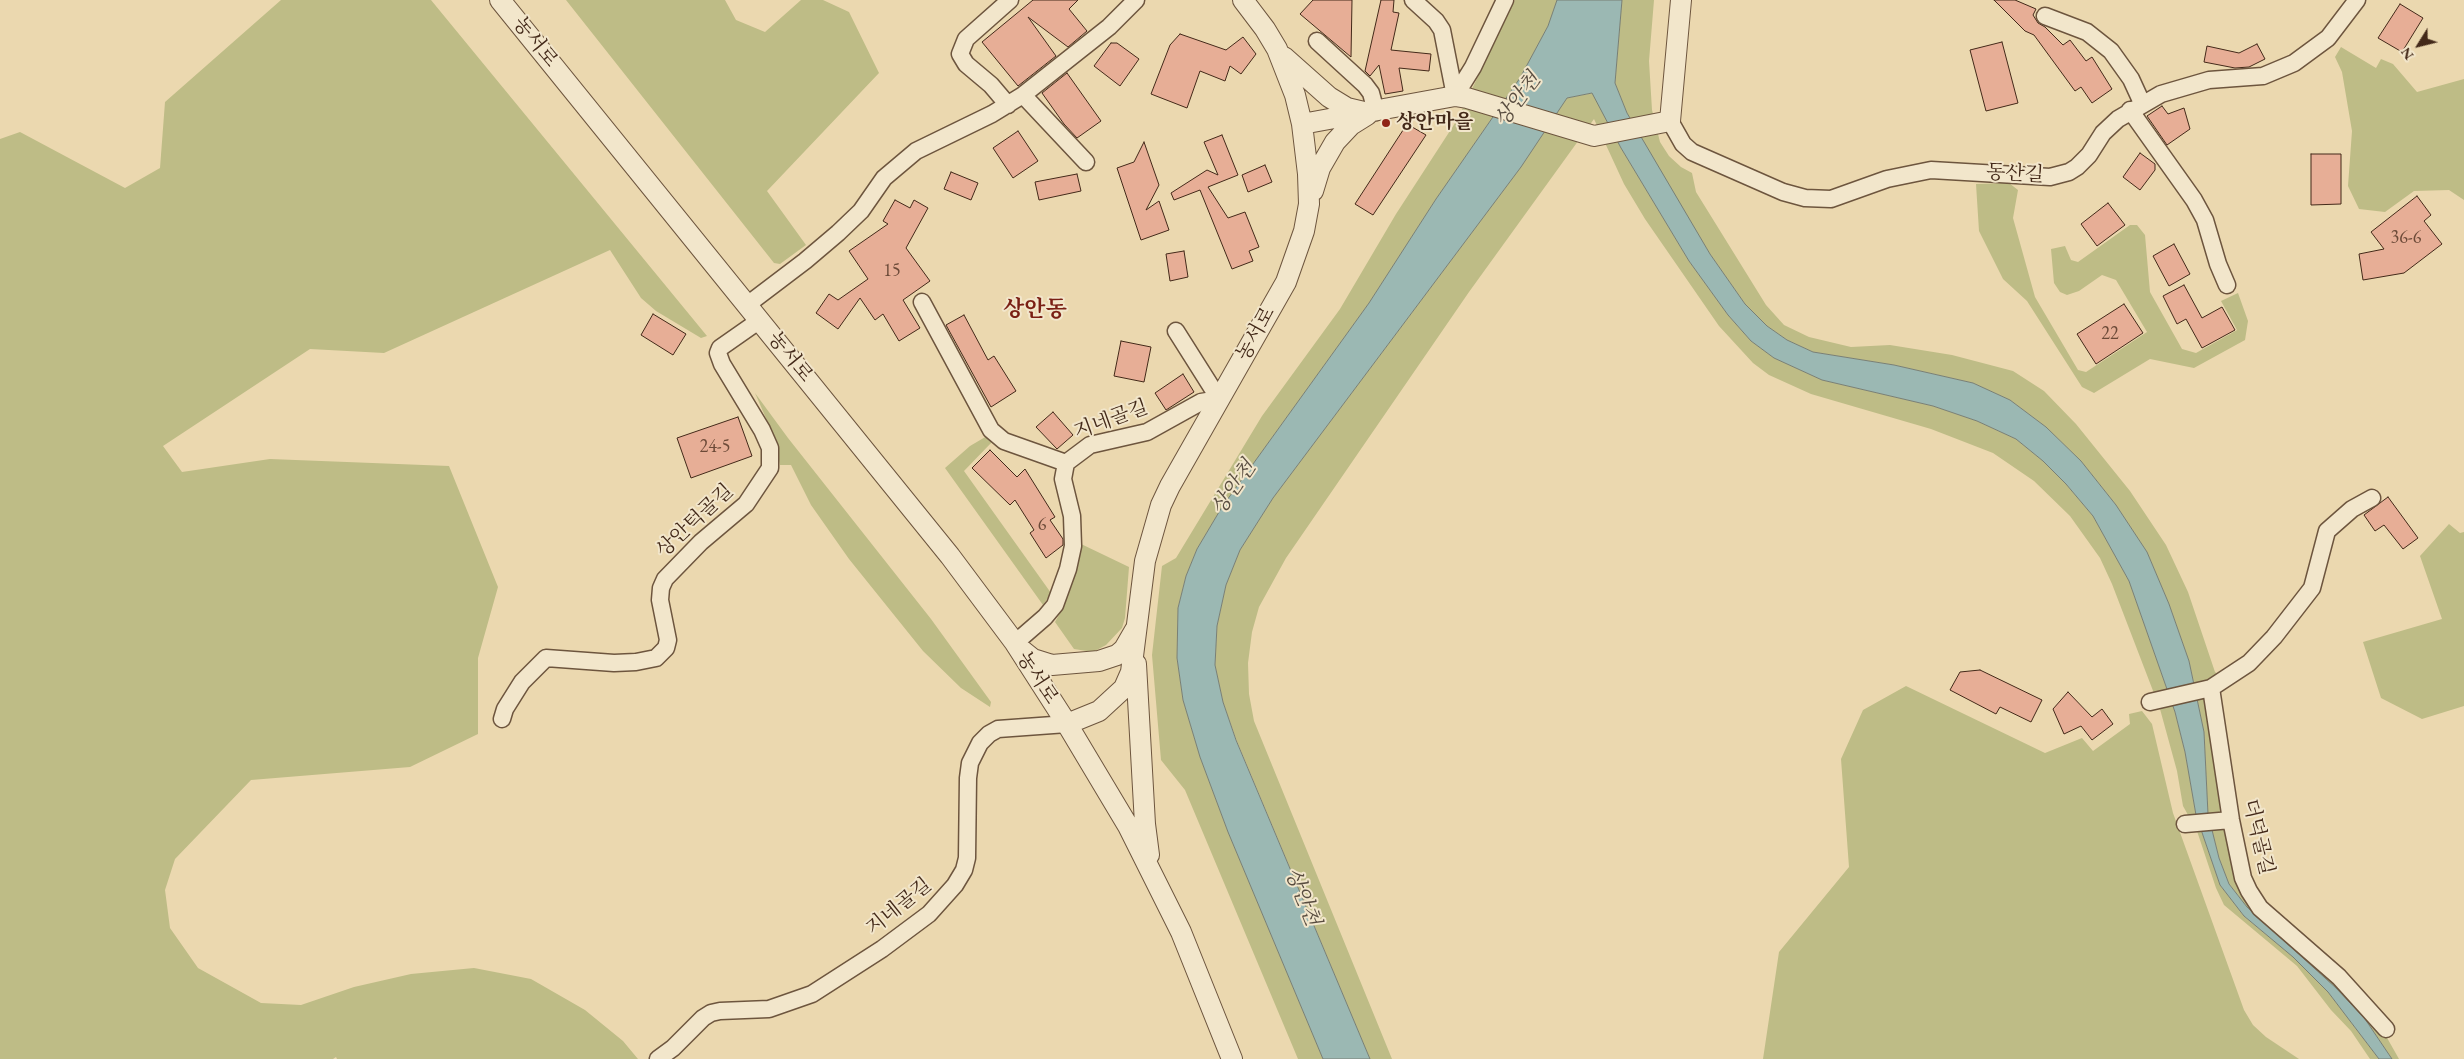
<!DOCTYPE html>
<meta charset="utf-8">
<style>
body{margin:0}
#map{position:relative;width:2464px;height:1059px;overflow:hidden;background:#ebd8af;font-family:"EB Garamond",serif}
canvas{display:block}
.north{position:absolute;left:2394px;top:20px;width:50px;height:50px;-webkit-text-stroke:4px #f2e6cb;paint-order:stroke;rotate:234deg;font-size:14px;font-weight:700;line-height:20px;text-align:center;color:#432919}
.north::after{content:'';display:block;margin:auto;width:18px;height:22px;background:#432919;clip-path:polygon(50% 0,100% 100%,50% 72%,0 100%)}
</style>
<div id="map">
<canvas width="2464" height="1059"></canvas>
<div class="north">N</div>
</div>
<script>
const context = document.querySelector('canvas').getContext('2d');
context.lineJoin = 'round';
function fill(path, color) {
  context.fillStyle = color;
  context.fill(path, 'evenodd');
}
function shape(rows) {
  const path = new Path2D();
  for (const r of rows) {
    path.moveTo(r[0], r[1]);
    for (let i = 2; i < r.length; i += 2) path.lineTo(r[i], r[i + 1]);
  }
  return path;
}
function stroke(path, color, width, dash) {
  context.strokeStyle = color;
  context.lineWidth = width;
  context.lineCap = dash ? 'butt' : 'round';
  context.setLineDash(dash || []);
  context.stroke(path);
}
function write(font, color, halo, rows, align = 'center') {
  context.font = font + ' "EB Garamond","Noto Serif KR",serif';
  context.lineWidth = 4;
  context.setLineDash([]);
  context.textBaseline = 'middle';
  context.strokeStyle = halo;
  context.fillStyle = color;
  for (const [text, x, y, turn = 0] of rows) {
    context.save();
    context.translate(x, y);
    context.rotate((+turn || 0) * Math.PI / 180);
    context.textAlign = isNaN(turn) ? turn : align;
    if (halo) context.strokeText(text, 0, 0);
    context.fillText(text, 0, 0);
    context.restore();
  }
}
fill(shape([
 [281,0,431,0,707,336,701,338,656,311,641,298,610,250,384,353,310,349,163,446,182,472,270,459,449,466,498,587,478,658,478,734,410,767,251,780,175,859,165,890,170,928,198,968,261,1003,301,1005,354,987,411,974,474,968,531,979,585,1010,623,1041,638,1059,337,1059,336,1057,333,1059,0,1059,0,139,20,132,125,188,160,168,165,102],
 [566,0,725,0,736,20,765,32,801,0,823,0,849,12,879,73,767,191,806,245,780,264,774,263],
 [1515,0,1557,0,1548,26,1520,78,1436,199,1369,303,1222,507,1197,549,1186,576,1178,608,1177,658,1183,700,1200,757,1228,832,1323,1059,1298,1059,1185,790,1161,760,1152,655,1162,566,1176,558,1262,416,1340,309,1396,214,1457,120],
 [1622,0,1654,0,1649,61,1652,110,1660,142,1669,156,1681,167,1692,173,1696,192,1766,305,1784,325,1809,337,1851,347,1890,345,1952,355,2013,371,2044,391,2076,424,2130,491,2166,545,2188,592,2215,672,2220,676,2201,686,2212,732,2224,829,2232,865,2301,949,2386,1036,2399,1059,2392,1059,2365,1019,2336,988,2247,907,2229,884,2219,858,2208,814,2204,732,2189,661,2169,604,2147,552,2116,505,2081,461,2046,427,2010,400,1973,383,1894,365,1813,352,1787,340,1767,326,1745,304,1710,254,1671,191,1627,113,1615,83],
 [2341,47,2376,68,2381,59,2393,64,2417,92,2464,79,2464,200,2449,190,2414,191,2385,212,2359,209,2348,186,2352,131,2342,72,2335,57],
 [1593,93,1621,148,1689,261,1728,315,1751,341,1774,358,1822,380,1933,406,1977,421,2016,439,2043,461,2066,484,2093,516,2129,581,2175,712,2185,752,2196,815,2220,885,2244,916,2293,957,2328,992,2379,1059,2370,1059,2351,1031,2331,1010,2297,966,2224,905,2216,888,2197,831,2183,806,2177,771,2160,709,2112,584,2100,558,2070,516,2034,481,1993,453,1931,429,1811,394,1769,375,1753,363,1719,326,1645,219,1624,184,1594,119,1469,292,1286,558,1259,607,1252,632,1248,663,1249,694,1254,721,1392,1059,1370,1059,1236,739,1223,702,1215,665,1217,626,1226,585,1240,550,1273,498,1521,167,1567,98],
 [2009,183,2018,190,2013,218,2035,297,2078,370,2086,372,2147,332,2116,280,2102,275,2079,291,2067,295,2060,292,2054,283,2051,249,2065,246,2071,260,2078,262,2130,225,2137,225,2145,235,2150,292,2182,349,2196,353,2237,330,2221,301,2238,293,2248,321,2245,340,2194,368,2150,359,2094,393,2082,387,2027,301,2003,279,1979,231,1976,184],
 [755,393,788,438,931,619,991,702,990,707,961,688,923,651,849,559,811,505,791,465,780,465,775,439],
 [987,436,992,442,964,471,1051,593,1043,605,945,468,970,446],
 [2449,524,2460,533,2464,532,2464,706,2422,719,2381,698,2363,642,2442,619,2420,556],
 [1079,543,1129,567,1125,618,1122,628,1106,645,1093,652,1074,649,1055,622,1064,606],
 [1906,686,2045,753,2082,738,2093,751,2130,724,2129,714,2142,711,2152,724,2173,813,2244,1010,2253,1025,2266,1037,2299,1059,1763,1059,1779,952,1849,867,1841,759,1863,710]
]), '#bebc86');
const water = shape([
 [1557,0,1622,0,1615,83,1627,113,1710,254,1745,304,1767,326,1787,340,1813,352,1894,365,1973,383,2010,400,2046,427,2081,461,2116,505,2147,552,2169,604,2189,661,2204,732,2208,814,2219,858,2229,884,2247,907,2336,988,2365,1019,2392,1059,2379,1059,2328,992,2293,957,2244,916,2220,885,2196,815,2185,752,2175,712,2129,581,2093,516,2066,484,2043,461,2016,439,1977,421,1933,406,1822,380,1774,358,1751,341,1728,315,1689,261,1621,148,1592,93,1567,98,1521,167,1273,498,1240,550,1226,585,1217,626,1215,665,1223,702,1236,740,1370,1059,1323,1059,1228,832,1200,757,1183,700,1177,658,1178,608,1186,576,1197,549,1222,507,1369,303,1436,199,1520,78,1548,26,1557,0]
]);
fill(water, '#9bb8b3');
stroke(water, '#787f75', 1);
const building = shape([
 [1033,0,1078,0,1069,9,1087,31,1068,47,1028,17,1056,56,1018,86,982,42,1033,0],
 [1313,0,1352,0,1351,57,1300,14,1313,0],
 [1381,0,1394,0,1393,12,1399,13,1391,50,1431,54,1429,71,1399,68,1403,91,1385,94,1379,65,1370,76,1365,71,1381,0],
 [1994,0,2015,0,2036,9,2033,15,2038,23,2045,27,2063,45,2070,40,2086,61,2092,57,2112,89,2092,103,2081,87,2075,91,2034,35,2025,31,1994,0],
 [2400,4,2423,18,2402,52,2378,38,2400,4],
 [1180,34,1226,50,1243,37,1256,54,1241,74,1230,66,1225,81,1200,71,1187,108,1151,94,1170,45,1180,34],
 [2002,42,2018,103,1986,111,1970,50,2002,42],
 [1111,43,1117,43,1139,59,1120,86,1094,66,1111,43],
 [2257,44,2265,59,2249,67,2235,68,2204,62,2207,46,2239,53,2257,44],
 [1067,73,1101,121,1077,138,1064,124,1042,93,1067,73],
 [2162,106,2168,114,2184,108,2190,129,2167,145,2147,116,2162,106],
 [1407,124,1426,135,1373,215,1355,204,1407,124],
 [1018,131,1038,161,1013,178,993,148,1018,131],
 [1222,135,1238,175,1208,187,1228,218,1245,212,1259,247,1249,251,1253,261,1232,269,1200,190,1174,200,1171,193,1207,170,1218,175,1204,142,1222,135],
 [1144,142,1159,185,1146,210,1159,201,1169,230,1141,240,1117,168,1134,162,1144,142],
 [2140,153,2155,164,2155,170,2140,190,2123,177,2140,153],
 [2311,154,2341,154,2341,204,2311,205,2311,154],
 [1265,165,1272,182,1248,192,1242,175,1265,165],
 [951,172,978,183,971,200,944,189,951,172],
 [1077,174,1081,191,1039,200,1035,182,1077,174],
 [2417,196,2431,215,2424,221,2442,244,2404,273,2363,280,2359,254,2384,249,2371,232,2417,196],
 [895,200,910,208,914,200,928,208,906,248,930,281,903,300,920,328,899,341,883,314,875,320,860,298,838,329,816,313,829,294,838,300,868,279,849,251,888,224,883,221,895,200],
 [2108,203,2125,225,2097,246,2081,224,2108,203],
 [2174,244,2190,274,2169,286,2153,256,2174,244],
 [1184,251,1188,277,1170,281,1166,254,1184,251],
 [2184,285,2202,318,2222,307,2235,330,2202,348,2186,319,2177,324,2163,296,2184,285],
 [2124,304,2143,333,2096,364,2077,334,2124,304],
 [653,314,686,334,673,355,641,335,653,314],
 [964,315,988,360,994,356,1016,391,991,407,946,325,964,315],
 [1121,341,1151,347,1144,382,1114,376,1121,341],
 [1183,374,1194,392,1166,410,1155,393,1183,374],
 [1053,412,1073,435,1057,449,1036,427,1053,412],
 [738,417,752,456,691,478,677,438,738,417],
 [990,450,1017,477,1025,469,1055,517,1050,520,1063,539,1063,545,1046,558,1030,533,1034,530,1015,500,1010,505,972,468,990,450],
 [2388,497,2418,538,2403,549,2384,525,2375,531,2364,515,2388,497],
 [1980,670,2042,700,2031,722,2000,707,1996,714,1950,690,1960,672,1980,670],
 [2068,692,2092,717,2102,709,2113,724,2092,740,2081,726,2064,734,2053,709,2068,692]
]);
fill(building, '#e7ae96');
stroke(building, '#432919', 1);
const minor = shape([
 [1413,0,1436,21,1442,30,1455,96],
 [2045,16,2087,32,2111,51,2131,79,2142,103],
 [1317,41,1365,85,1371,93,1376,112],
 [1023,95,1086,162],
 [1455,96,1473,67,1505,0],
 [1008,105,991,85,966,64,960,54,966,39,1010,0],
 [2130,110,2194,200,2205,220,2218,264,2227,285],
 [1670,121,1683,144,1692,152,1783,192,1805,198,1831,199,1887,179,1931,170,2050,177,2069,172,2077,167,2089,155,2103,133,2118,119,2161,94,2209,80,2263,76,2294,63,2328,38,2357,0],
 [922,302,991,430,1004,441,1066,463],
 [747,305,805,261,838,233,861,211,884,178,916,151,992,114,1023,95,1109,27,1136,0],
 [1176,331,1219,399],
 [1015,643,1045,617,1055,605,1068,569,1073,546,1072,516,1063,479,1066,463,1090,445,1147,432,1201,402,1219,399],
 [2211,688,2231,820,2243,878,2249,891,2260,908,2339,977,2386,1029],
 [2150,702,2211,688,2249,663,2274,637,2312,588,2327,531,2352,509,2372,498],
 [502,719,505,709,522,682,546,658,614,663,636,662,656,658,666,648,668,640,660,600,661,588,665,579,701,542,746,504,770,468,770,448,762,430,722,364,718,353,720,348,760,320],
 [2185,824,2231,820],
 [658,1059,673,1048,703,1018,711,1013,720,1011,769,1009,812,994,882,949,929,914,955,885,964,870,967,858,968,778,970,763,980,743,989,734,998,729,1067,724]
]);
const tertiary = shape([
 [500,0,950,556,1015,643,1067,724,1128,826,1181,932,1232,1059],
 [1284,57,1329,97,1347,108,1364,112],
 [1302,124,1455,96,1467,98,1594,136,1670,121,1681,0],
 [1313,191,1320,168,1335,142,1351,125,1367,115],
 [1023,651,1033,659,1052,665,1099,661,1117,655,1124,649,1135,630],
 [1136,664,1145,824,1149,855],
 [1067,724,1099,711,1124,688,1131,672,1145,561,1161,505,1170,486,1286,282,1304,231,1309,204,1308,174,1302,124,1295,95,1277,49,1265,29,1243,0]
]);
stroke(minor, '#6d553e', 19);
stroke(tertiary, '#6d553e', 22);
stroke(minor, '#f2e6cb', 16);
stroke(tertiary, '#f2e6cb', 20);
for (const [x, y, r, color] of [
 [1386,123,5,"#8f2418"]
]) {
  const dot = new Path2D();
  dot.arc(x, y, r, 0, 2 * Math.PI);
  context.fillStyle = color;
  context.fill(dot);
  stroke(dot, '#f2e6cb', 2);
}
write('18px', '#6c4a38', null, [
 ["36-6",2406,238],
 ["15",892,271],
 ["22",2110,334],
 ["24-5",715,447],
 ["6",1042,525]
]);
write('20px', '#432919', '#f2e6cb', [
 ["농서로",535,42,51],
 ["동산길",2015,174,3],
 ["농서로",1256,334,-61],
 ["농서로",790,357,51],
 ["지네골길",1111,420,-20],
 ["상안턱골길",695,521,-43],
 ["농서로",1037,678,57],
 ["더덕골길",2258,837,77],
 ["지네골길",899,907,-39]
]);
write('bold 20px', '#432919', '#f2e6cb', [
 ["상안마을",1396,123]
], 'left');
write('italic 21px', '#594d40', '#f2e6cb', [
 ["상안천",1518,100,-53],
 ["상안천",1234,488,-55],
 ["상안천",1302,897,68]
]);
write('bold 22px', '#7a1f14', '#f2e6cb', [
 ["상안동",1035,310]
]);
</script>
